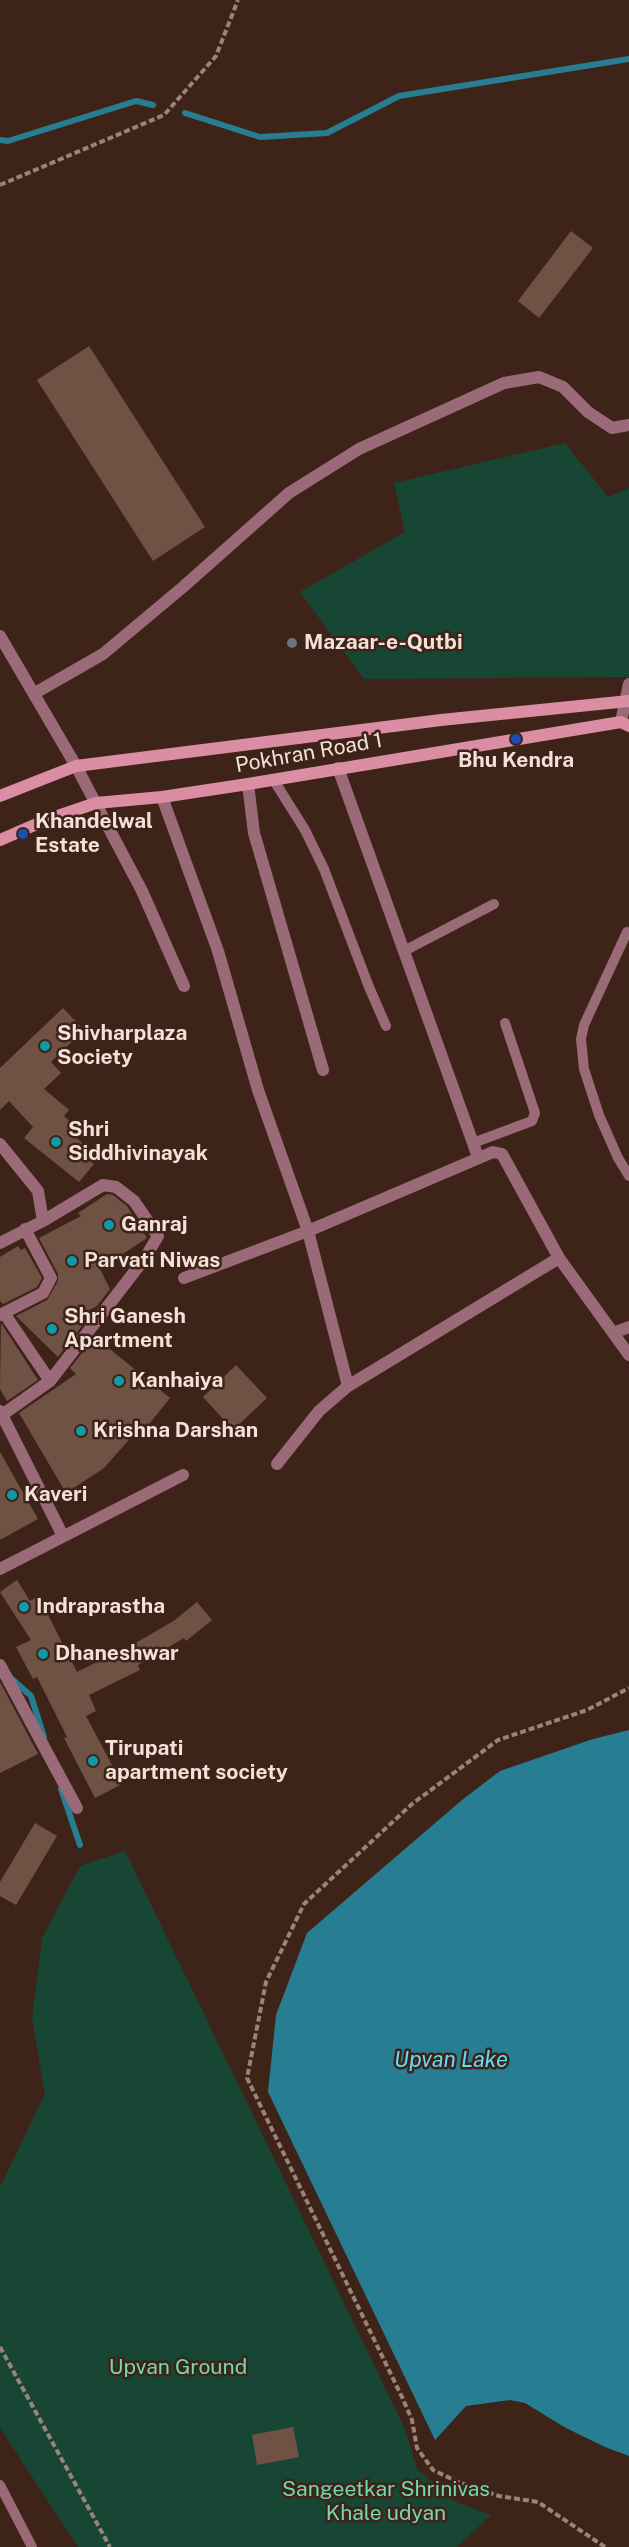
<!DOCTYPE html>
<style>
body{margin:0}
canvas{display:block;background:#3e2318}
</style>
<canvas width="629" height="2547"></canvas>
<script>
const context = document.querySelector('canvas').getContext('2d');
context.lineJoin = 'round';
function fill(path, color) {
  context.fillStyle = color;
  context.fill(path, 'evenodd');
}
function shape(rows) {
  const path = new Path2D();
  for (const r of rows) {
    path.moveTo(r[0], r[1]);
    for (let i = 2; i < r.length; i += 2) path.lineTo(r[i], r[i + 1]);
  }
  return path;
}
function stroke(path, color, width, dash) {
  context.strokeStyle = color;
  context.lineWidth = width;
  context.lineCap = dash ? 'butt' : 'round';
  context.setLineDash(dash || []);
  context.stroke(path);
}
function write(font, color, halo, rows, align = 'center') {
  context.font = font + ' "Public Sans",sans-serif';
  context.lineWidth = 5;
  context.setLineDash([]);
  context.textBaseline = 'middle';
  context.strokeStyle = halo;
  context.fillStyle = color;
  for (const [text, x, y, turn = 0] of rows) {
    context.save();
    context.translate(x, y);
    context.rotate((+turn || 0) * Math.PI / 180);
    context.textAlign = isNaN(turn) ? turn : align;
    if (halo) context.strokeText(text, 0, 0);
    context.fillText(text, 0, 0);
    context.restore();
  }
}
fill(shape([
 [565,443,608,497,629,488,629,677,364,679,300,592,405,532,394,483],
 [125,1851,405,2429,417,2469,456,2502,491,2515,457,2547,78,2547,0,2428,0,2187,45,2094,32,2018,42,1938,80,1866]
]), '#174634');
fill(shape([
 [629,1730,629,2456,605,2447,566,2428,525,2403,510,2400,466,2406,435,2440,268,2092,276,2015,307,1933,462,1800,500,1771,593,1739]
]), '#277e93');
stroke(shape([
 [185,113,260,137,327,133,399,96,629,59],
 [0,140,8,141,136,101,153,105],
 [12,1679,31,1696,44,1737],
 [61,1789,80,1845]
]), '#277e93', 6);
fill(shape([
 [571,231,593,248,539,318,518,301],
 [89,346,205,527,153,561,37,380],
 [63,1008,84,1030,51,1062,61,1073,44,1089,69,1110,64,1116,76,1127,71,1133,87,1147,81,1153,94,1164,79,1182,24,1138,33,1127,9,1101,0,1110,0,1068],
 [107,1194,113,1195,127,1206,147,1238,100,1269,110,1289,97,1306,73,1319,82,1326,58,1357,16,1316,47,1300,58,1281,58,1274,39,1238,81,1216,78,1213],
 [18,1246,21,1250,25,1248,42,1278,37,1287,3,1304,0,1301,0,1257],
 [1,1323,38,1380,7,1401,0,1389],
 [95,1337,170,1398,146,1428,142,1425,104,1468,66,1493,19,1413,76,1374,70,1368],
 [236,1365,267,1398,233,1430,203,1397],
 [0,1452,38,1519,0,1540],
 [17,1580,30,1601,37,1597,46,1611,77,1672,134,1644,175,1620,197,1602,212,1620,186,1641,184,1638,138,1665,140,1670,89,1695,96,1711,86,1716,122,1784,95,1798,64,1738,67,1737,37,1677,33,1679,16,1647,31,1640,0,1592],
 [0,1682,38,1754,0,1773],
 [35,1823,57,1836,16,1905,0,1896,0,1882],
 [293,2427,299,2457,257,2465,252,2435]
]), '#705245');
stroke(shape([
 [0,185,164,115,216,56,238,0],
 [0,2347,110,2547],
 [605,2547,538,2502,499,2496,458,2482,433,2470,417,2448,412,2420,402,2397,247,2078,266,1982,304,1904,412,1804,498,1740,587,1710,629,1688]
]), '#9a847a', 4, [6, 3]);
stroke(shape([
 [273,779,305,830,324,869,369,987,386,1026],
 [627,932,584,1025,581,1039,584,1069,599,1115,618,1158,629,1176],
 [404,951,494,904],
 [473,1143,532,1121,535,1113,505,1023],
 [0,2485,32,2547]
]), '#9b6a78', 10);
stroke(shape([
 [0,636,76,766,142,891,184,986],
 [35,693,103,654,183,587,289,493,359,449,504,383,539,377,563,387,588,412,612,428,629,425],
 [338,768,478,1157],
 [248,784,254,833,323,1070],
 [162,797,218,951,258,1090,308,1231,348,1386,319,1411,277,1464],
 [0,1144,38,1191,43,1221,0,1243],
 [184,1278,308,1231,493,1152,502,1154,559,1258],
 [4,1313,50,1381],
 [0,1315,43,1293,51,1278,25,1229],
 [613,1333,629,1327],
 [348,1386,559,1258,629,1355],
 [0,1411,63,1536],
 [2,1415,50,1381,145,1258,158,1236,134,1201,116,1187,103,1185,43,1221],
 [0,1569,183,1475],
 [0,1665,77,1808]
]), '#9b6a78', 12);
stroke(shape([
 [621,722,629,684]
]), '#9b6a78', 12);
stroke(shape([
 [0,796,76,766,441,720,629,701],
 [0,840,46,820,96,803,162,797,248,784,621,722,629,726]
]), '#db8da4', 12);
for (const [x, y, r, color] of [
 [292,643,6,"#6b7280"],
 [516,739,6,"#1a4fb4"],
 [23,834,6,"#1a4fb4"],
 [45,1046,6,"#0f9aa8"],
 [56,1142,6,"#0f9aa8"],
 [109,1225,6,"#0f9aa8"],
 [72,1261,6,"#0f9aa8"],
 [52,1329,6,"#0f9aa8"],
 [119,1381,6,"#0f9aa8"],
 [81,1431,6,"#0f9aa8"],
 [12,1495,6,"#0f9aa8"],
 [24,1607,6,"#0f9aa8"],
 [43,1654,6,"#0f9aa8"],
 [93,1761,6,"#0f9aa8"]
]) {
  const dot = new Path2D();
  dot.arc(x, y, r, 0, 2 * Math.PI);
  context.fillStyle = color;
  context.fill(dot);
  stroke(dot, '#3e2318', 2);
}
write('bold 21px', '#f4e2da', '#3e2318', [
 ["Mazaar-e-Qutbi",304,643],
 ["Bhu Kendra",516,761,"center"],
 ["Khandelwal",35,822],
 ["Estate",35,846],
 ["Shivharplaza",57,1034],
 ["Society",57,1058],
 ["Shri",68,1130],
 ["Siddhivinayak",68,1154],
 ["Ganraj",121,1225],
 ["Parvati Niwas",84,1261],
 ["Shri Ganesh",64,1317],
 ["Apartment",64,1341],
 ["Kanhaiya",131,1381],
 ["Krishna Darshan",93,1431],
 ["Kaveri",24,1495],
 ["Indraprastha",36,1607],
 ["Dhaneshwar",55,1654],
 ["Tirupati",105,1749],
 ["apartment society",105,1773]
], 'left');
write('21px', '#f4e2da', '#3e2318', [
 ["Pokhran Road 1",309,753,-10]
]);
write('21px', '#71d9ad', '#3e2318', [
 ["Upvan Ground",178,2368],
 ["Sangeetkar Shrinivas",386,2490],
 ["Khale udyan",386,2514]
]);
write('italic 22px', '#63ddfc', '#3e2318', [
 ["Upvan Lake",451,2060]
]);
</script>
